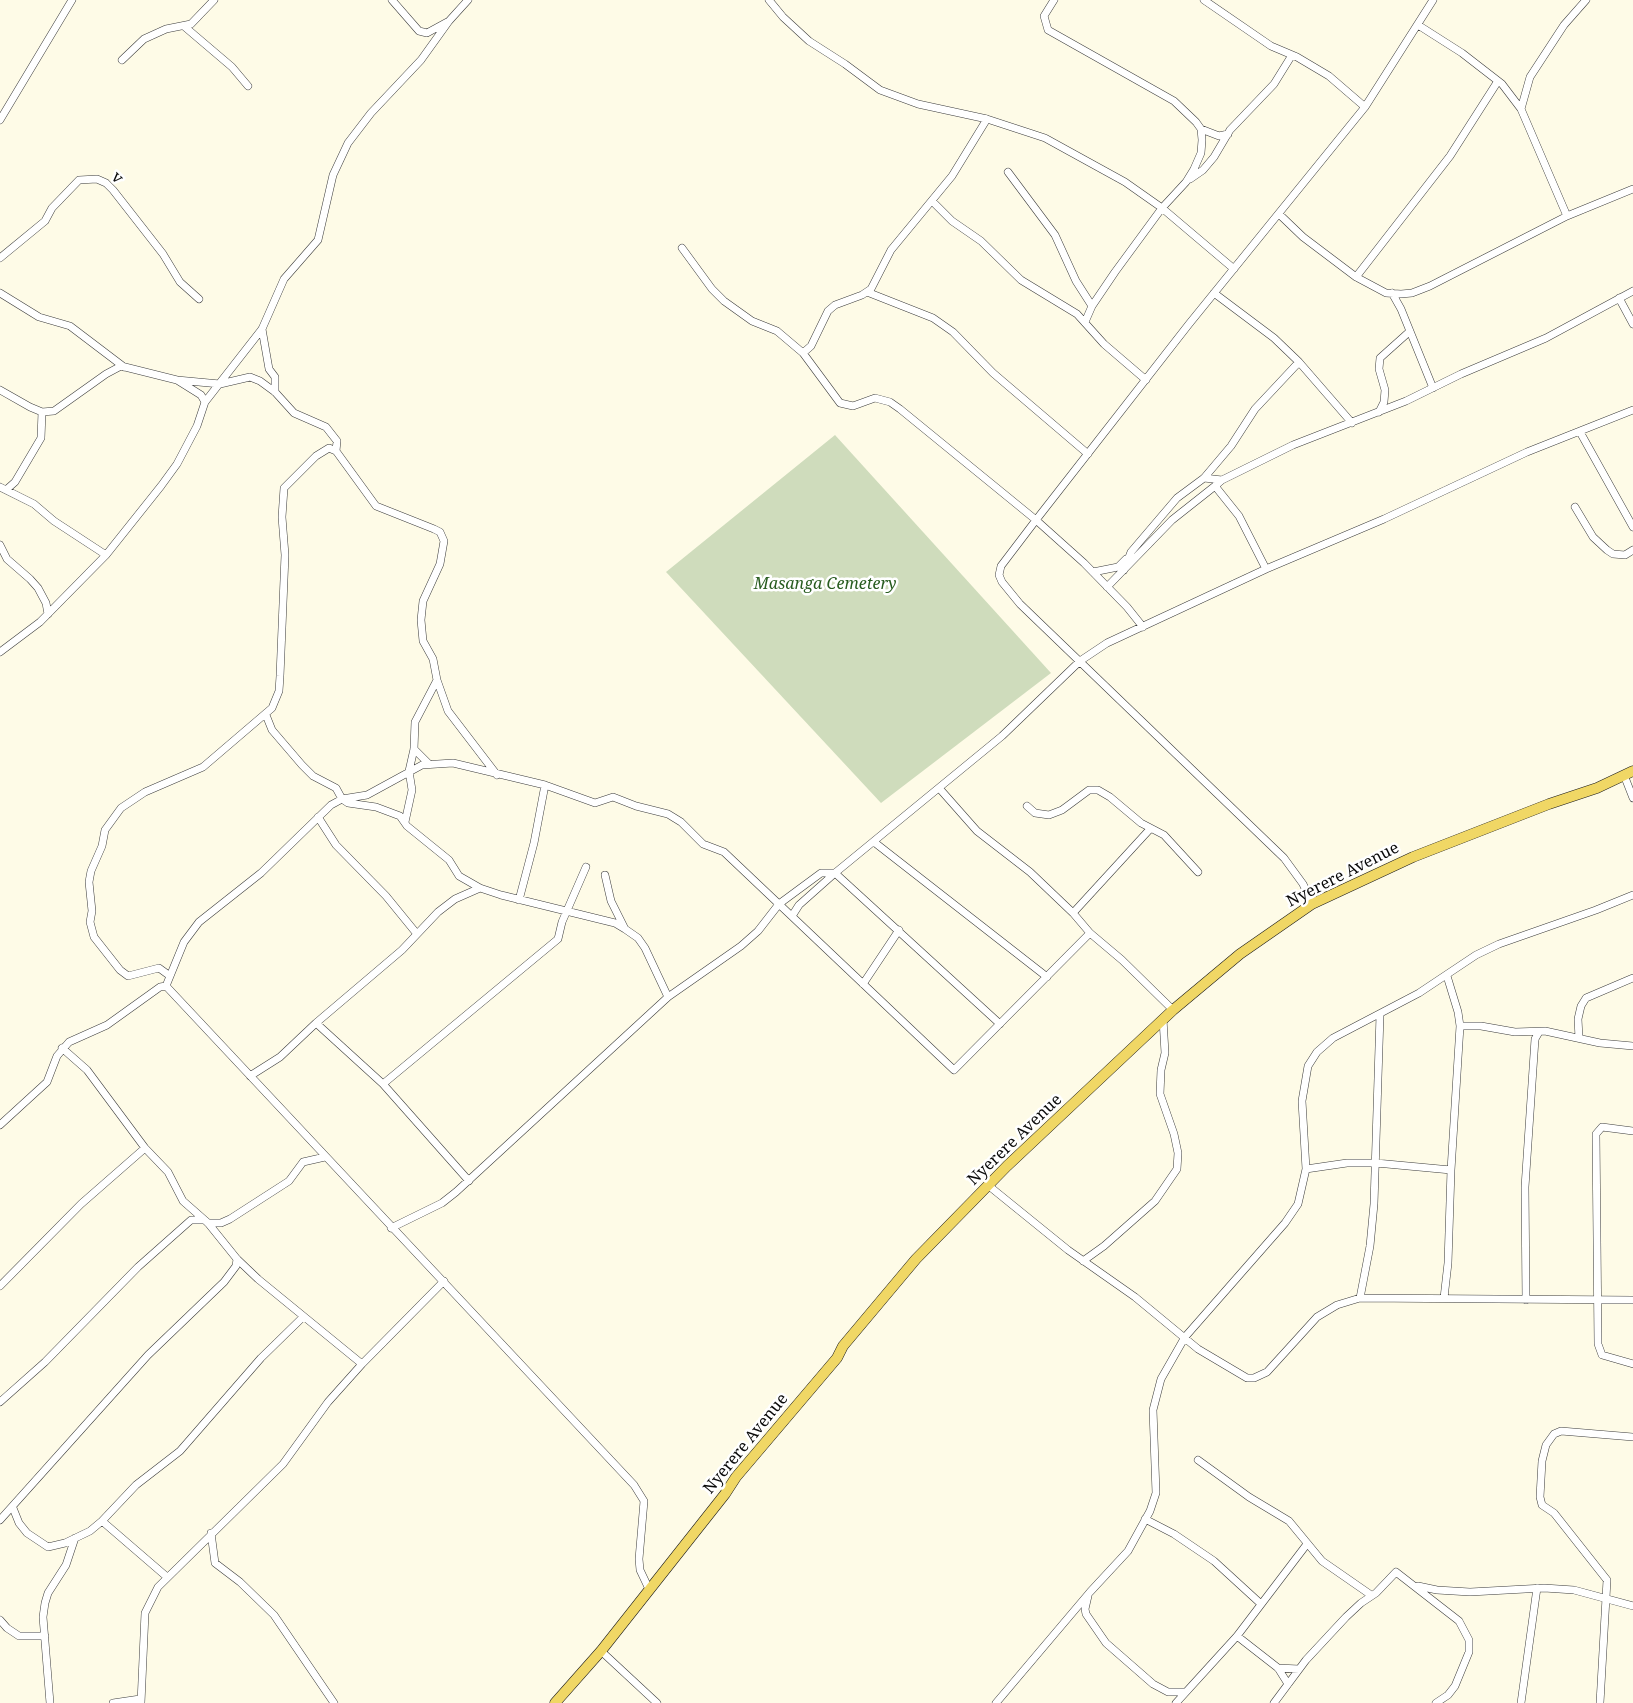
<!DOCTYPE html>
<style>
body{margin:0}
canvas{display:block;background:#fefbe7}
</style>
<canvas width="1633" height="1703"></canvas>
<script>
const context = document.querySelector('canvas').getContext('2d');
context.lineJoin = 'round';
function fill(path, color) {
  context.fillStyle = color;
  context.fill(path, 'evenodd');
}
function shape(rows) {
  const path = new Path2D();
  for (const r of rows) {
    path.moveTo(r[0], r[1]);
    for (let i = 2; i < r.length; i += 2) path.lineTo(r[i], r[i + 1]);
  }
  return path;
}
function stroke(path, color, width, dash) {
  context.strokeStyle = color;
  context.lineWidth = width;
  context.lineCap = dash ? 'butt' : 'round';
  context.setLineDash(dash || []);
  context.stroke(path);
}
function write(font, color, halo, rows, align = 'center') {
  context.font = font + ' "Noto Serif",serif';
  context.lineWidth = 5;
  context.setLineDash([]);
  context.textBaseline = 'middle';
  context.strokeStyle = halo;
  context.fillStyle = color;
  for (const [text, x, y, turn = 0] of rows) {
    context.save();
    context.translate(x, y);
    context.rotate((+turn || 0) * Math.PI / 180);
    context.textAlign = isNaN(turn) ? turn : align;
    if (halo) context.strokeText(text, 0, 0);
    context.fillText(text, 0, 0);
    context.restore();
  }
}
fill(shape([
 [835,435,1051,673,881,803,666,572]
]), '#cfdcbc');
const street = shape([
 [392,0,419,31,427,33,449,21],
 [769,0,783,17,809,41,845,64,880,90,918,104,987,119,1045,138,1125,182,1162,208,1234,269],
 [1054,0,1044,16,1048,30,1174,101,1196,122,1201,129,1202,140,1201,153,1194,169,1186,182,1162,208,1115,272,1092,306,1085,322],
 [1204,0,1271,46,1297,57,1329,76,1365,107],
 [1418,25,1462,53,1502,84,1521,109],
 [185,27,232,67,248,86],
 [122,60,144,39,166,29,191,24,214,0],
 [0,120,72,0],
 [1201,129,1219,136,1228,134],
 [1008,172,1055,235,1076,281,1092,306],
 [1190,179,1203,170,1214,157,1230,130,1274,84,1292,55],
 [932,201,952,221,981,241,1021,280,1077,314,1104,344,1146,380],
 [1279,214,1303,237,1356,277,1386,293,1401,294,1412,293,1430,286,1567,216,1633,189],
 [1567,216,1521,109,1530,77,1564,25,1586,0],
 [682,248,712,289,724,301,752,321,777,331,803,353,840,403,853,406,875,398,890,402,900,409,1036,520,1084,563,1127,607,1143,627],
 [0,258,45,221,52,208,79,180,97,179,106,183,113,190,163,254,180,282,199,299],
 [1356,277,1450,156,1498,81],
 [867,292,933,318,953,332,993,373,1088,454],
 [0,293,39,317,70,326,124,367],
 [1214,293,1274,338,1299,362,1352,423],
 [1392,293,1401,309,1433,388],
 [1619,298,1633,324],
 [262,329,269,369,275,377,275,392],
 [803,353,811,346,828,311,835,305,862,295,871,289,891,250,952,176,987,119],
 [177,380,220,384,250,377,260,381,275,392,294,413,326,427,337,441,336,451],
 [0,390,30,407,42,412,54,411,106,374,121,366,177,380,201,395,205,402],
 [1379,412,1384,402,1385,390,1379,369,1380,358,1409,332],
 [1580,432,1633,527],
 [1204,478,1222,480,1215,486,1239,516,1266,569],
 [1222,480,1293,445,1406,401,1461,374,1546,338,1633,291],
 [0,487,34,504,54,521,106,555],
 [6,490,15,482,41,438,42,412],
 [1575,507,1593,537,1607,550,1613,554,1625,555,1633,550],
 [0,545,7,559,30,579,38,588,46,603,48,614],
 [1124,570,1131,552,1177,498,1204,478,1231,446,1255,409,1299,362],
 [1093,572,1118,567,1126,559],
 [1107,587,1172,520,1215,486],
 [0,652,40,622,106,555,161,486,177,464,197,426,205,402,262,329,284,279,318,240,333,175,348,143,371,113,421,60,449,21,468,0],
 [437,680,448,711,497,775],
 [266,715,272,730,302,765,313,776,336,788,342,799,367,795,422,765,453,763,545,785,595,803,613,797,636,806,668,814,681,822,703,844,724,852,954,1070,1090,933],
 [414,749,429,764],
 [1624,775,1633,798],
 [939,788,977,831,1030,872,1073,913,1090,933,1122,960,1173,1010],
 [1027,806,1035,813,1049,815,1062,810,1089,790,1098,790,1110,797,1141,823,1164,835,1198,872],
 [318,817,336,845,386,896,417,934],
 [874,842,1047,977],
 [605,875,611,901,625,929],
 [519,900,534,843,545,785],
 [1312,904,1303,884,1284,858,1020,604,1002,582,999,575,1001,566,1036,520,1189,324,1365,107,1433,0],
 [1073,913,1150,829],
 [792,916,799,905,835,873,1002,736,1080,661,1107,643,1266,569,1384,519,1527,452,1633,410],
 [170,976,159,968,128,976,120,970,94,937,90,922,92,911,89,882,91,871,102,846,105,830,121,808,145,792,203,767,272,708,279,691,280,676,285,555,282,517,284,488,316,456,329,448,336,451,376,506,434,529,440,532,444,541,440,564,423,601,421,620,423,641,433,659,437,680,415,722,414,749,409,771,412,790,405,822],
 [863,984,899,930],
 [166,986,184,942,199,922,261,873,331,805,342,799,348,803,376,807,400,816,407,826,449,860,459,876,480,888],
 [316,1023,383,1084,469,1181],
 [1460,1026,1481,1026,1515,1032,1545,1031,1600,1043,1633,1046],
 [1579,1038,1578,1019,1581,1006,1586,998,1633,978],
 [62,1048,87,1070,145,1148,168,1172,183,1201,208,1223,237,1259,258,1279,362,1364],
 [250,1076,280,1057,316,1023,402,950,438,912,455,899,480,888,501,895,615,923,625,929,638,938,645,948,668,997],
 [383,1084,558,939,562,922,586,867],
 [0,1125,47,1082,57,1056,69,1042,107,1025,160,987,166,986,634,1485,644,1501,639,1559,640,1570,649,1589],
 [1633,1131,1602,1127,1596,1134,1598,1344,1602,1355,1633,1364],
 [1306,1169,1347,1163,1376,1163,1451,1170],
 [989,1186,1068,1250,1135,1297,1198,1349,1247,1378,1254,1378,1267,1372,1317,1317,1337,1305,1360,1298,1633,1300],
 [208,1223,221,1223,230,1219,289,1181,303,1162,325,1157],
 [391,1228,442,1203,456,1192,668,997,741,946,758,931,779,904,821,873,835,873,1000,1024],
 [1083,1261,1104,1246,1155,1201,1177,1169,1178,1153,1174,1134,1160,1094,1161,1070,1165,1053,1163,1019],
 [0,1286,81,1204,145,1148],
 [1360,1298,1370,1246,1374,1204,1380,1015],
 [1444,1298,1448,1263,1451,1170,1460,1026,1458,1012,1447,976],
 [1526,1300,1525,1187,1535,1039,1539,1032],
 [0,1402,45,1362,138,1267,191,1220,203,1220],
 [1198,1460,1249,1497,1289,1521,1322,1561,1371,1595],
 [13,1508,19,1523,27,1533,48,1547,65,1543,90,1531,102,1521,136,1485,180,1451,261,1358,303,1317],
 [1145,1519,1174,1534,1214,1561,1261,1604],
 [0,1520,148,1355,224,1282,236,1266,237,1259],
 [102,1521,167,1577],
 [211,1533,215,1563,240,1582,274,1615,334,1703],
 [1418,1586,1437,1590,1470,1592,1544,1588,1574,1590,1633,1606],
 [1088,1596,1085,1609,1086,1614,1106,1643,1153,1684,1168,1692,1185,1692],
 [0,1620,7,1628,19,1636,45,1636],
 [1237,1636,1278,1668,1288,1684],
 [601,1651,657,1703],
 [1278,1668,1299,1669],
 [50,1703,43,1617,45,1603,48,1593,66,1565,75,1538],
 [113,1703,140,1699],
 [141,1703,145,1613,158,1587,283,1464,328,1402,362,1364,444,1281],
 [996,1703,1090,1592,1128,1551,1150,1511,1156,1493,1153,1410,1161,1379,1185,1337,1285,1223,1298,1204,1306,1169,1302,1101,1308,1066,1317,1052,1333,1038,1419,993,1476,955,1499,944,1596,910,1633,895],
 [1176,1703,1237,1636,1307,1544],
 [1274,1703,1306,1660,1346,1617,1361,1603,1376,1593,1396,1572,1459,1621,1469,1640,1469,1652,1455,1686,1448,1695,1436,1703],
 [1521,1703,1537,1588],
 [1600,1703,1607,1580,1554,1513,1542,1505,1540,1497,1542,1461,1546,1445,1554,1434,1561,1431,1633,1437]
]);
const primary = shape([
 [555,1703,601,1651,725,1494,736,1477,837,1358,843,1346,916,1259,1007,1166,1173,1010,1240,954,1312,904,1413,857,1549,804,1597,788,1633,771]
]);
stroke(street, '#3c3c3c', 8);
stroke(primary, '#1a1a1a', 11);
stroke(street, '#fff', 7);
stroke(primary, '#f0d765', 10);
write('16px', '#090909', '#fff', [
 ["v",117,178,44],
 ["Nyerere Avenue",1343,875,-27],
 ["Nyerere Avenue",1015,1140,-44],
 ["Nyerere Avenue",746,1444,-51]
]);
write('italic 16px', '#285c1f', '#fff', [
 ["Masanga Cemetery",825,584]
]);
</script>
